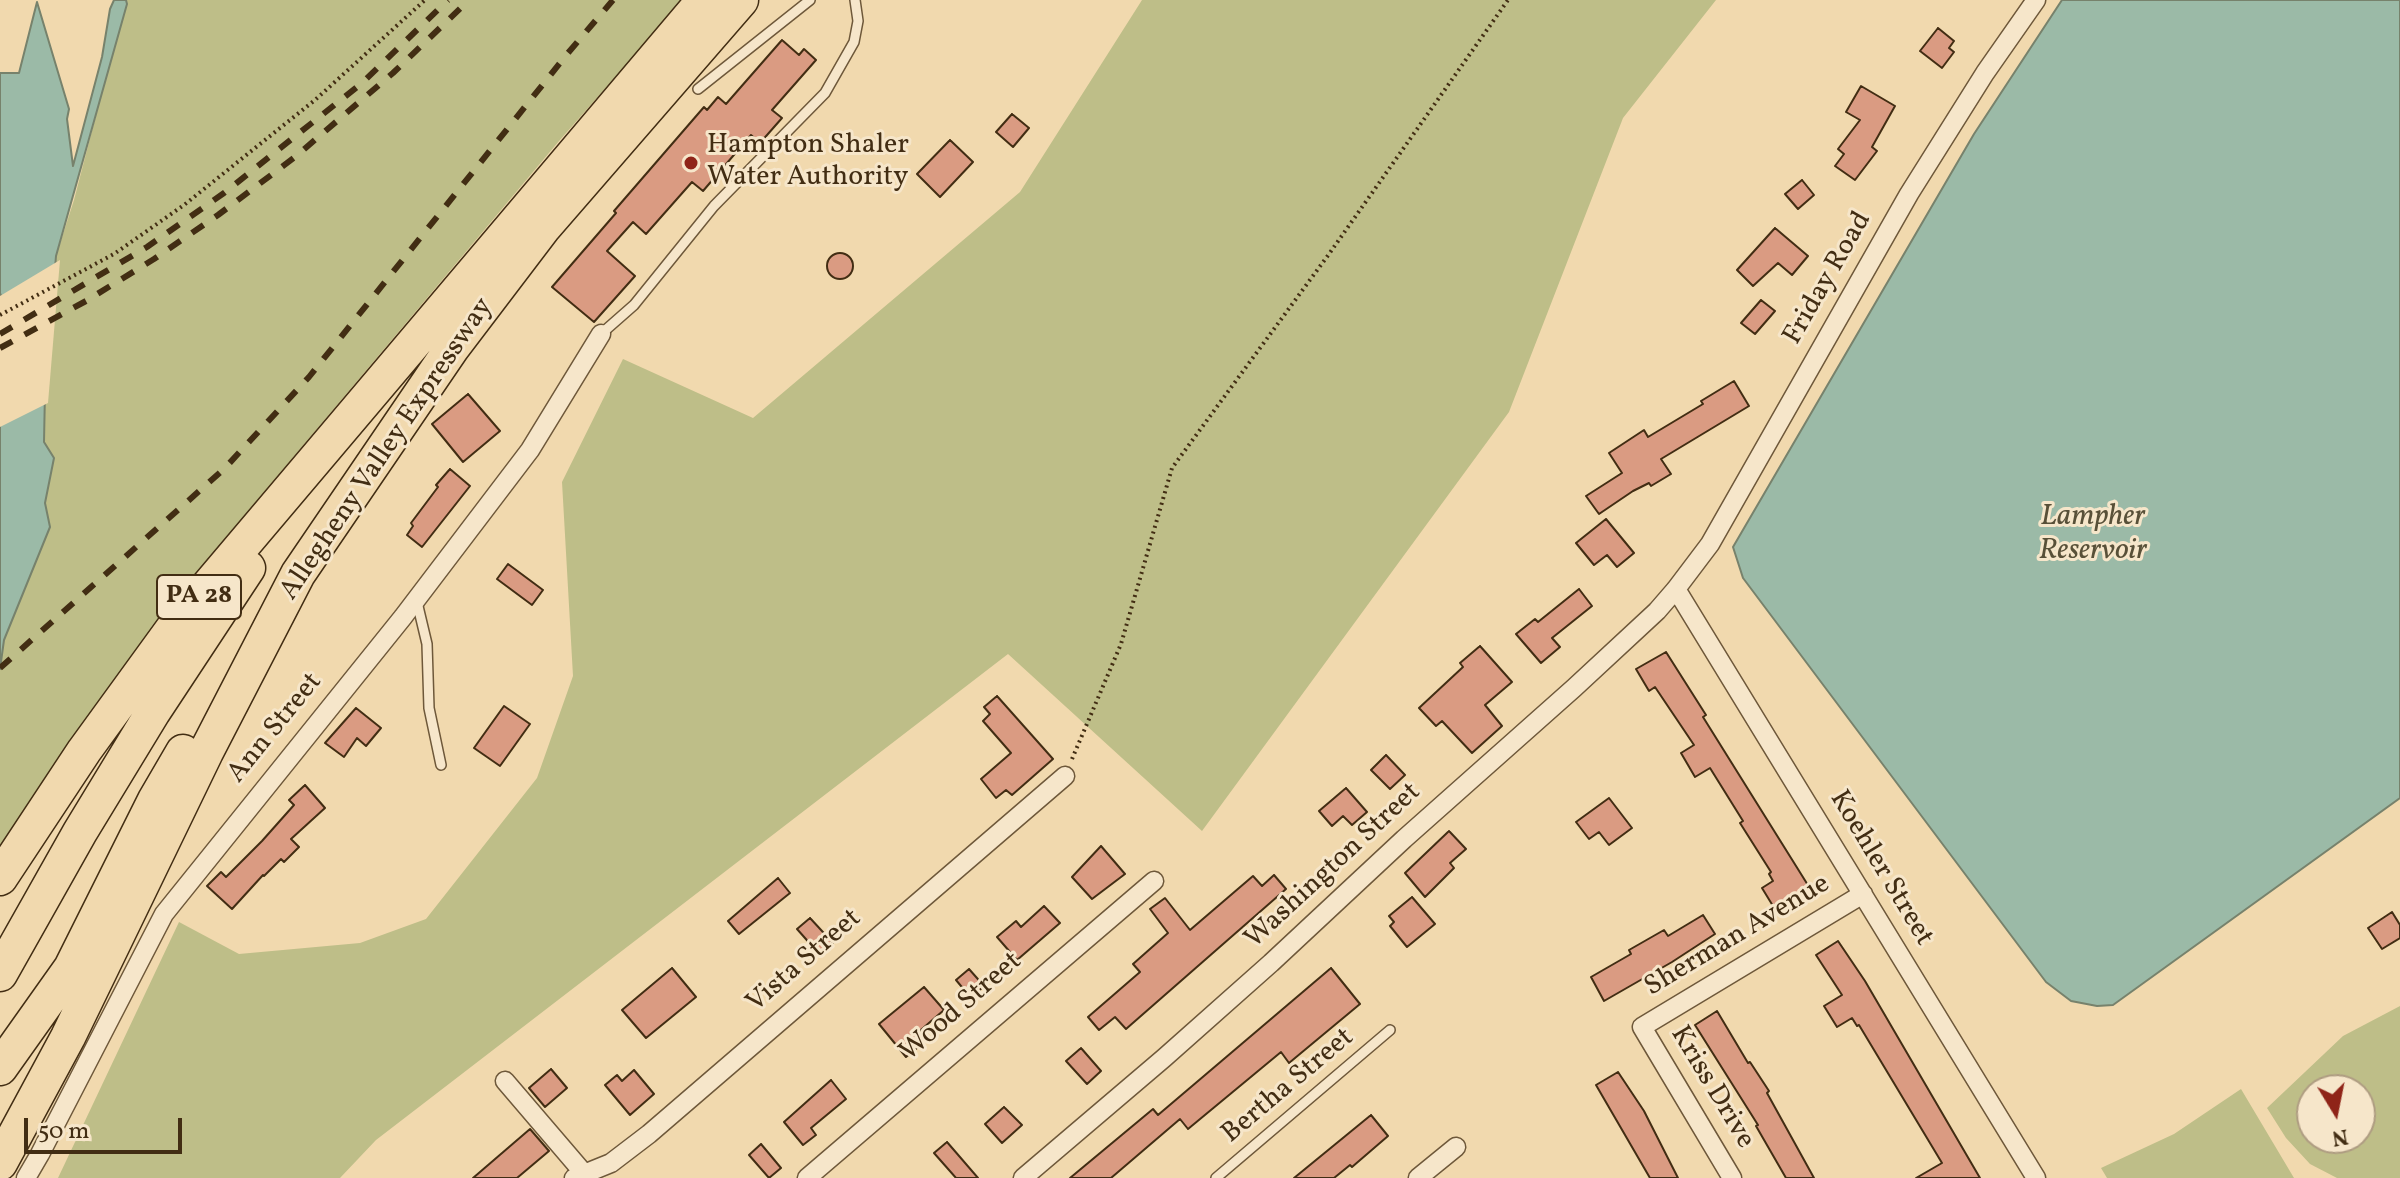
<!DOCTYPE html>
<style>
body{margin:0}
#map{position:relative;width:2400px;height:1178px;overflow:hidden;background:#f1d9ae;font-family:Vollkorn,serif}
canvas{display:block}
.north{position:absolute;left:2296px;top:1074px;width:80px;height:80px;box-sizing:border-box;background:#f6e6ca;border:2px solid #ae9c81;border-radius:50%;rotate:170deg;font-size:22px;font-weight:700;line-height:32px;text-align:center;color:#422d13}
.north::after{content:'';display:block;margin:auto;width:28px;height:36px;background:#8f2418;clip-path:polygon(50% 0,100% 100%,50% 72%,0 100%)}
.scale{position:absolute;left:24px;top:1118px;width:158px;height:36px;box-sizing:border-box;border:4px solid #422d13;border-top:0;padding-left:10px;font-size:24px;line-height:28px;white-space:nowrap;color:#422d13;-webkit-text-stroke:6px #f6e6ca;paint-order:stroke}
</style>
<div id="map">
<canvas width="2400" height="1178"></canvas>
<div class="north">N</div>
<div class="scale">50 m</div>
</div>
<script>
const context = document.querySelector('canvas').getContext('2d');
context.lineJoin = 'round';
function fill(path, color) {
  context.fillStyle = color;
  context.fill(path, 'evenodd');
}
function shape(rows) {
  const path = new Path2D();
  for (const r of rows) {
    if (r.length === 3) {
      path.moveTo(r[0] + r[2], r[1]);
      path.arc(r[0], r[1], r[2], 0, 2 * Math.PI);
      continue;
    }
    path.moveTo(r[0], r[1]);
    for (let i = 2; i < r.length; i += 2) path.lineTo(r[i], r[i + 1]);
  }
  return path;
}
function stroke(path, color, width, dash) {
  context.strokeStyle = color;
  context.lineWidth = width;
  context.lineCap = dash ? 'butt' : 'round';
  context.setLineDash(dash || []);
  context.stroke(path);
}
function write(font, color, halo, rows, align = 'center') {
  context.font = font + ' Vollkorn,serif';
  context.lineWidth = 6;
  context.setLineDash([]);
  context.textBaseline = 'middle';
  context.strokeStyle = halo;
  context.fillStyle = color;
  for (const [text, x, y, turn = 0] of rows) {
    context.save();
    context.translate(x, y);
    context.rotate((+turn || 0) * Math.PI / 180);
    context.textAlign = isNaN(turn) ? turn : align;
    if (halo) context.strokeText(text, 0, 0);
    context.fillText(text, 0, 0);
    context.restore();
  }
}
fill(shape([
 [126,0,683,0,559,141,169,605,0,854,0,284,56,256,74,200],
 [1142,0,1716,0,1623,118,1509,412,1202,831,1008,654,376,1140,340,1178,58,1178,179,922,239,954,360,943,426,919,537,778,573,676,562,482,623,359,753,418,1020,192],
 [2400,1006,2400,1178,2337,1178,2310,1164,2286,1138,2267,1108,2343,1036],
 [2312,1090,2360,1090,2360,1138,2312,1138],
 [2241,1089,2294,1178,2107,1178,2101,1168,2174,1134]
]), '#bebe88');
const water = shape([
 [114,0,126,0,127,4,56,256,45,391,44,442,54,458,45,503,50,527,4,640,0,669,0,390,4,303,0,293,0,73,19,73,37,2,69,109,67,119,73,166,102,57,110,9,114,0],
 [2062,0,2400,0,2400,798,2113,1005,2097,1006,2071,1001,2046,982,1743,578,1733,547,1974,134,2062,0]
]);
fill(water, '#9bbaa7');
stroke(water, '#77826c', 2);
fill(shape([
 [60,260,48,403,0,427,0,296]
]), '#f1d9ae');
const building = shape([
 [1938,28,1954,41,1949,48,1954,52,1942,68,1920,51,1938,28],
 [782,40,799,55,804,49,816,60,772,110,782,118,760,143,751,135,703,191,692,182,646,234,633,222,607,251,635,276,594,322,552,287,616,213,614,211,704,107,707,110,718,97,726,104,782,40],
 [1861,86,1895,106,1872,147,1877,151,1855,180,1835,166,1844,154,1838,149,1860,120,1846,112,1861,86],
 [1012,114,1029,128,1013,147,996,132,1012,114],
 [950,140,973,162,940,197,917,174,950,140],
 [1802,180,1814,195,1798,209,1785,194,1802,180],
 [1775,228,1808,256,1792,275,1778,263,1753,286,1737,270,1775,228],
 [840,266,13],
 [1761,300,1775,311,1755,334,1741,323,1761,300],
 [1734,381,1749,406,1661,459,1671,474,1651,486,1649,483,1633,491,1599,514,1586,496,1622,473,1609,453,1644,430,1648,437,1703,404,1701,401,1734,381],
 [468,394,500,431,463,462,432,424,468,394],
 [450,469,470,486,422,547,407,535,413,526,411,523,438,487,436,485,450,469],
 [1606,519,1634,553,1617,567,1607,555,1594,565,1576,543,1606,519],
 [508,564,543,590,532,605,497,579,508,564],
 [1579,589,1592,606,1552,638,1560,647,1541,663,1516,634,1535,619,1538,622,1579,589],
 [1480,646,1512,682,1485,705,1502,726,1472,753,1442,721,1436,726,1419,708,1463,667,1460,663,1480,646],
 [1666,652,1706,715,1703,717,1811,890,1787,903,1785,900,1773,906,1762,888,1773,881,1769,874,1771,872,1740,823,1743,821,1710,768,1695,777,1681,753,1694,745,1655,687,1649,691,1636,669,1666,652],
 [997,696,1053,759,1012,795,1006,790,996,798,981,779,1011,753,983,721,990,714,984,707,997,696],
 [504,706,530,724,500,766,474,748,504,706],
 [356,708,381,728,366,746,357,738,344,757,325,743,356,708],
 [1386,755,1405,775,1390,789,1371,770,1386,755],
 [305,785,325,808,291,839,299,847,284,862,281,859,264,876,263,875,232,909,207,886,221,872,226,877,262,841,294,805,289,800,305,785],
 [1346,788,1367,812,1352,825,1343,816,1332,826,1319,811,1346,788],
 [1609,798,1632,828,1609,845,1599,832,1589,839,1576,822,1609,798],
 [1449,831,1466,849,1450,863,1454,868,1425,897,1405,873,1449,831],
 [1101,846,1125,874,1092,899,1072,877,1101,846],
 [1274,875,1286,889,1126,1029,1115,1017,1099,1030,1088,1017,1140,972,1133,964,1168,933,1150,909,1165,898,1190,930,1253,876,1262,886,1274,875],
 [778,878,790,893,739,934,728,921,778,878],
 [1412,897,1435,924,1407,947,1390,926,1394,922,1389,916,1412,897],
 [1044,906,1060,923,1017,960,997,937,1016,921,1021,927,1044,906],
 [2392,912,2400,925,2400,938,2382,949,2368,928,2392,912],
 [1703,915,1715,934,1672,962,1604,1001,1591,977,1631,954,1629,950,1664,930,1668,936,1703,915],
 [810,918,833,943,820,955,797,929,810,918],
 [1838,941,1865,981,1980,1178,1916,1178,1942,1163,1859,1025,1857,1026,1852,1018,1837,1027,1824,1006,1842,995,1816,955,1838,941],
 [672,968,696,997,646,1038,622,1010,672,968],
 [1331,968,1360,1004,1289,1063,1281,1052,1188,1129,1180,1119,1111,1178,1070,1178,1153,1109,1158,1115,1331,968],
 [969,969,984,986,971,998,956,980,969,969],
 [924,987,944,1010,915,1035,922,1044,906,1057,879,1024,924,987],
 [1717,1011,1748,1063,1750,1062,1769,1091,1767,1093,1814,1178,1786,1178,1756,1126,1758,1125,1695,1025,1717,1011],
 [1081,1048,1101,1071,1087,1084,1066,1061,1081,1048],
 [551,1069,567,1088,545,1107,529,1088,551,1069],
 [634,1070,654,1094,630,1115,605,1085,617,1075,622,1081,634,1070],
 [1618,1072,1644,1111,1678,1178,1650,1178,1596,1085,1618,1072],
 [831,1080,846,1099,811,1128,816,1135,803,1145,784,1122,831,1080],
 [1004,1107,1022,1125,1002,1143,985,1124,1004,1107],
 [1371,1115,1388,1136,1352,1167,1350,1165,1334,1178,1294,1178,1371,1115],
 [530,1129,549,1151,517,1178,473,1178,530,1129],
 [947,1142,978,1178,956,1178,934,1153,947,1142],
 [761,1144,781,1168,769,1178,749,1155,761,1144]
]);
fill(building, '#da9b82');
stroke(building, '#422d13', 2);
const service = shape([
 [698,89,810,0],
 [601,334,634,305,714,206,825,93,854,42,858,21,855,0],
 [417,602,427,644,429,708,441,765],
 [1216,1178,1390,1030]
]);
const minor = shape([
 [1676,589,2036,1178],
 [505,1081,588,1178],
 [26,1178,40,1154,164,914,403,617,530,450,601,334],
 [574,1178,611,1163,649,1134,1065,776],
 [807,1178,1154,881],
 [1023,1178,1164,1058,1271,963,1404,839,1574,688,1657,611,1676,589,1710,544,1909,194,1985,73,2036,0],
 [1418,1178,1456,1147],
 [1732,1178,1642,1027,1863,894]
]);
const motorway = shape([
 [0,878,84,751,177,623,704,0],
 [0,974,80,832,153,712,248,568],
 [0,1068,71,968,155,800,183,752],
 [0,1163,68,1037,206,752,298,574,452,348,544,227,741,0]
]);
stroke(service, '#6e583a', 12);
stroke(minor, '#6e583a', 21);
stroke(motorway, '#422d13', 37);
stroke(shape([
 [0,315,114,254,184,205,315,100,425,0],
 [1072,759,1121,644,1172,468,1329,254,1508,0]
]), '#422d13', 4, [2, 4]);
stroke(service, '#f6e6ca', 9);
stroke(minor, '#f6e6ca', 18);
stroke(motorway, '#f1d9ae', 34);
stroke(shape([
 [0,334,147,247,224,193,362,83,448,0],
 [0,348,86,301,154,259,218,215,295,157,393,73,469,0],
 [0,668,224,469,309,377,568,53,613,0]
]), '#422d13', 6, [14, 14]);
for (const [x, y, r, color] of [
 [691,163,8,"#8f2418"]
]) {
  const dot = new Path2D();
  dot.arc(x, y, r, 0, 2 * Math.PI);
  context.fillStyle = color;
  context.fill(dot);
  stroke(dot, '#f6e6ca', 3);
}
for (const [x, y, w] of [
 [199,597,84]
]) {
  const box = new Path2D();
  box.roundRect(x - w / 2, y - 22, w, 44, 6);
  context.fillStyle = '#f6e6ca';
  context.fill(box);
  stroke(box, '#422d13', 2);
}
write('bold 26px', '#422d13', null, [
 ["PA 28",199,597]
]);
write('28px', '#422d13', '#f6e6ca', [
 ["Hampton Shaler",707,147],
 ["Water Authority",707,179]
], 'left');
write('28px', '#422d13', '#f6e6ca', [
 ["Friday Road",1829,279,-60],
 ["Allegheny Valley Expressway",388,450,-56],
 ["Ann Street",276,729,-51],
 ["Washington Street",1334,867,-43],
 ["Koehler Street",1880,869,59],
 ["Sherman Avenue",1738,937,-31],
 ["Vista Street",805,962,-41],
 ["Wood Street",962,1008,-41],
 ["Bertha Street",1289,1087,-40],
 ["Kriss Drive",1711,1088,59]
]);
write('italic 30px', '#585038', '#f6e6ca', [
 ["Lampher",2093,518],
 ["Reservoir",2093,552]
]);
</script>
